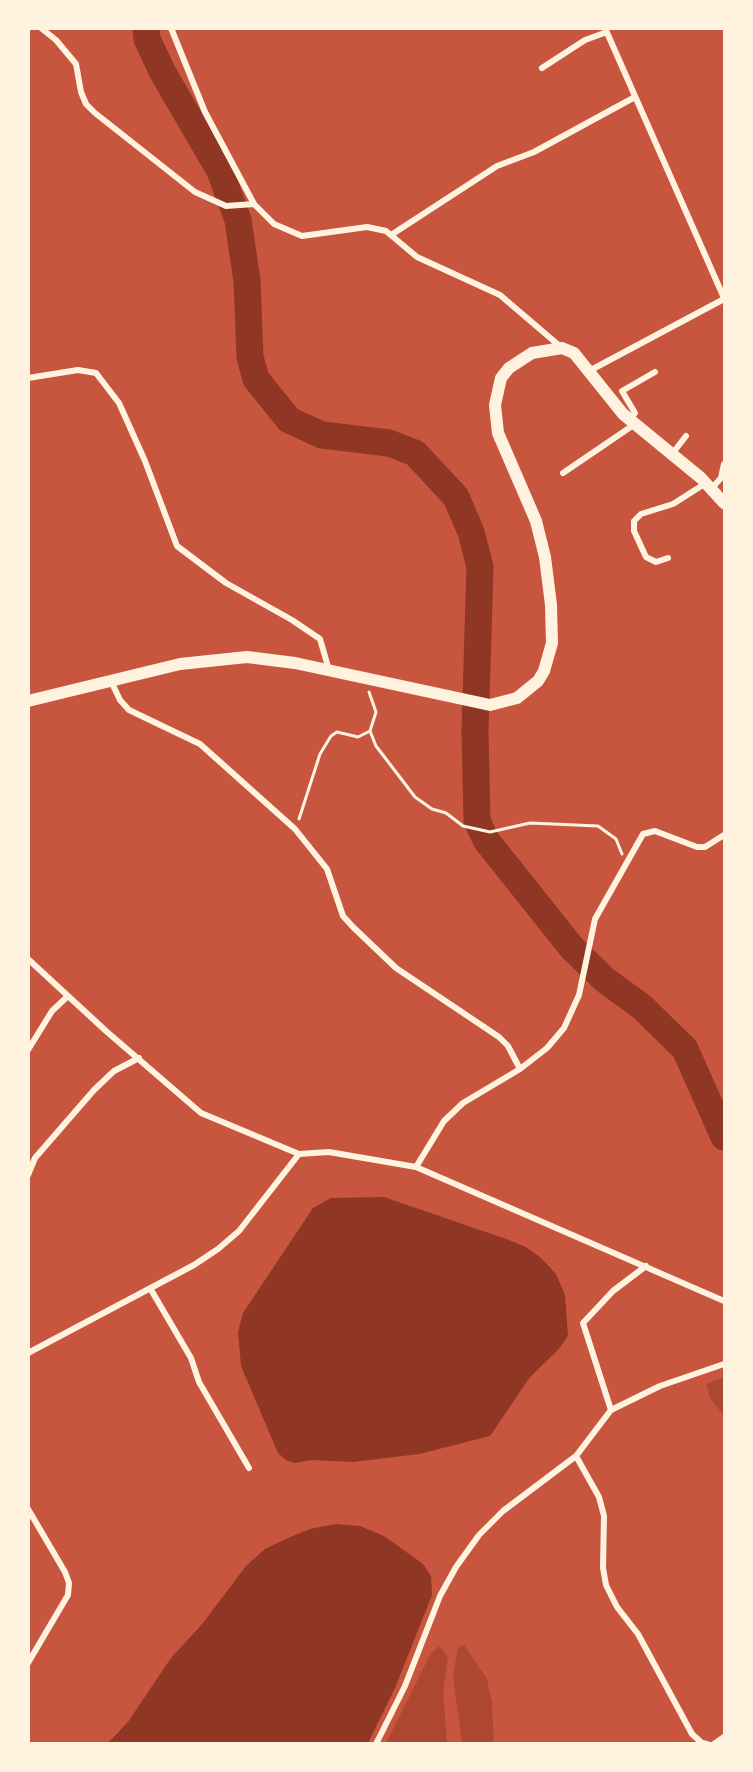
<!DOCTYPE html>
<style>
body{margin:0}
#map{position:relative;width:753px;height:1772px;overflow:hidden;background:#c8553d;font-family:Roboto,sans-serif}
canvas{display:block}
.frame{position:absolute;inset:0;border:30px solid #fff3e0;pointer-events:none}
</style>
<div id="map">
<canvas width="753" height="1772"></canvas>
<div class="frame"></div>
</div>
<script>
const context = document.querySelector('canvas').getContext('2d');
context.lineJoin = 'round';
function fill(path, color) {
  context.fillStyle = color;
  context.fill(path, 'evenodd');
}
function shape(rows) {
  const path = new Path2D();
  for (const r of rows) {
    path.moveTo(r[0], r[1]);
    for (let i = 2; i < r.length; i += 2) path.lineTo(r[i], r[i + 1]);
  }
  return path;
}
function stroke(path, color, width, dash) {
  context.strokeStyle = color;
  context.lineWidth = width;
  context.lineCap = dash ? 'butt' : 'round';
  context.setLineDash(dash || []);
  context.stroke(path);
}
fill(shape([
 [724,1377,724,1415,711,1400,706,1384],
 [464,1645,487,1679,492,1704,494,1743,462,1743,453,1676,458,1647],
 [440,1646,448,1657,443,1691,447,1743,386,1743,431,1653]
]), '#ae4732');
fill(shape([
 [384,1197,509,1240,526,1247,541,1258,556,1274,565,1295,568,1336,558,1350,530,1377,490,1436,419,1454,353,1462,311,1460,294,1463,286,1460,278,1453,241,1366,238,1332,243,1313,313,1208,331,1198],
 [336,1524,360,1526,384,1536,423,1564,431,1576,432,1595,395,1688,368,1743,108,1743,128,1722,171,1658,203,1623,246,1566,265,1549,288,1538,310,1529]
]), '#8f3625');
stroke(shape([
 [146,28,147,39,163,73,220,171,238,220,247,281,250,357,256,379,289,420,322,435,389,443,415,453,456,497,471,532,480,567,475,731,477,821,486,840,572,948,605,980,642,1007,685,1049,724,1137]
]), '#8f3625', 27);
stroke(shape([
 [370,731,376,746,415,797,432,809,446,813,463,826,490,832,530,823,598,826,616,839,622,854],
 [299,819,320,754,331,736,337,732,358,737,370,731,376,712,369,692]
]), '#fff3e0', 3);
stroke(shape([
 [41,28,56,40,76,64,81,92,86,104,95,113,195,192,226,206,254,204],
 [171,28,205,112,254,204,274,224,302,236,367,227,386,231,417,257,500,295,562,348],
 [605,28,724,298],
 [542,68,585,40,607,32],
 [391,235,497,166,534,152,635,97],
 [589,371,724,299],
 [28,378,78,370,96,373,119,403,145,461,177,546,226,583,292,620,320,639,329,670],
 [629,420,635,413,622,391,655,372],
 [672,454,686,436],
 [563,473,635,424],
 [712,488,721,478,724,464],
 [668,558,656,562,646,557,634,531,634,521,641,514,673,504,706,483],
 [111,681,120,700,129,710,200,744,295,829,327,869,343,916,353,927,396,968,499,1037,508,1046,520,1069],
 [28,959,106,1031,201,1113,299,1154,329,1152,416,1167,724,1301],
 [28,1050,52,1011,68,996],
 [416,1167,444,1121,463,1103,520,1069,547,1048,564,1028,579,995,595,919,643,834,655,831,697,847,705,847,724,835],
 [28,1175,35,1158,94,1090,114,1071,139,1058],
 [150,1288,191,1358,199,1382,249,1468],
 [28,1353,194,1265,218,1249,239,1231,299,1154],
 [611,1410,583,1323,613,1291,646,1266],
 [576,1456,599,1497,604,1516,603,1568,606,1585,617,1607,638,1634,692,1734,702,1743,707,1744],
 [28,1509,65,1572,69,1583,68,1595,28,1663],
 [376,1744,405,1686,440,1596,456,1567,479,1535,503,1511,576,1456,611,1410,660,1386,724,1364],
 [714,1744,724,1737]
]), '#fff3e0', 6);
stroke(shape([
 [28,701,180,664,247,657,295,663,490,705,517,698,538,681,544,671,552,643,551,605,545,557,536,521,498,433,495,405,501,378,509,368,532,353,562,348,574,353,623,414,701,478,724,503]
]), '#fff3e0', 12);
</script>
